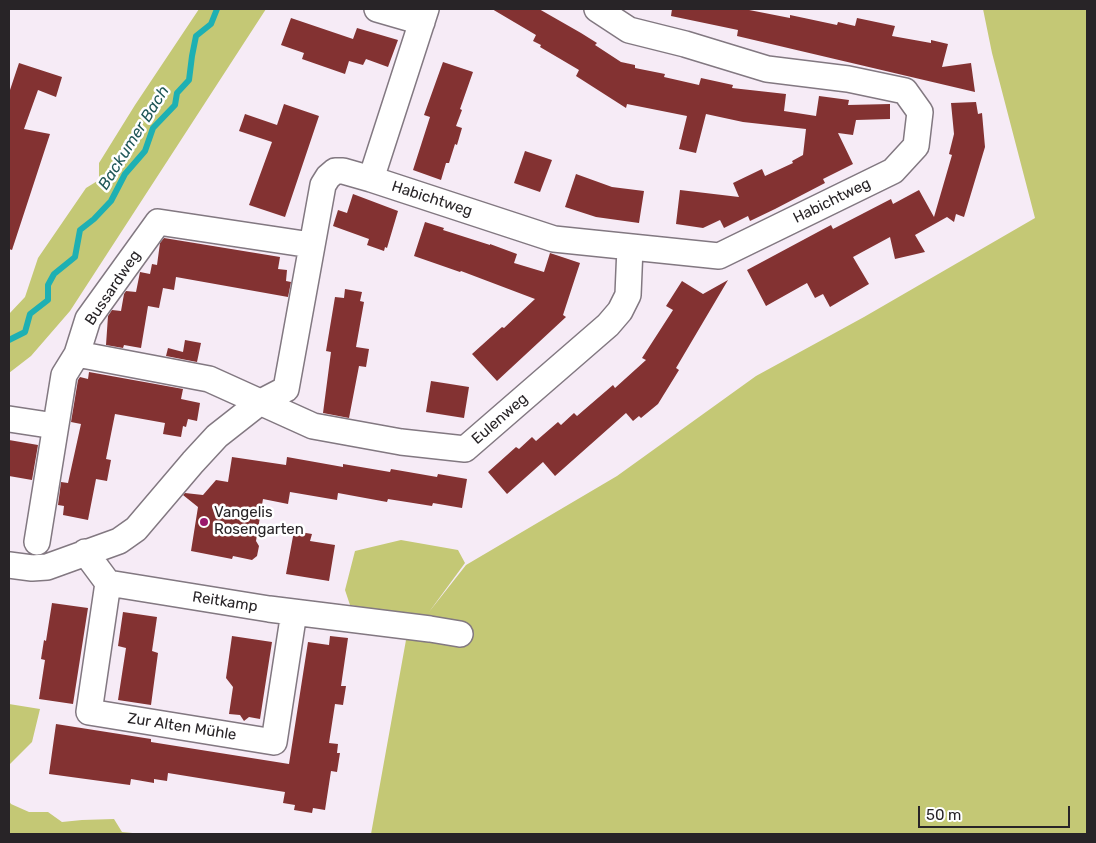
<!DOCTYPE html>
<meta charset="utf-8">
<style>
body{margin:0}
#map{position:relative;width:1096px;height:843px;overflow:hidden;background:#f6ebf6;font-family:Rubik,sans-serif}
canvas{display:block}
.frame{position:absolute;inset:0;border:10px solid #282427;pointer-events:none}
.scale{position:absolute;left:918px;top:806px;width:152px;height:22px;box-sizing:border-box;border:2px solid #282427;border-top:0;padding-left:6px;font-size:15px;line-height:18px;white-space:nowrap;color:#282427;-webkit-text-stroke:4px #fff;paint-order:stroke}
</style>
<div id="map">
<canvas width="1096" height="843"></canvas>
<div class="frame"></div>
<div class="scale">50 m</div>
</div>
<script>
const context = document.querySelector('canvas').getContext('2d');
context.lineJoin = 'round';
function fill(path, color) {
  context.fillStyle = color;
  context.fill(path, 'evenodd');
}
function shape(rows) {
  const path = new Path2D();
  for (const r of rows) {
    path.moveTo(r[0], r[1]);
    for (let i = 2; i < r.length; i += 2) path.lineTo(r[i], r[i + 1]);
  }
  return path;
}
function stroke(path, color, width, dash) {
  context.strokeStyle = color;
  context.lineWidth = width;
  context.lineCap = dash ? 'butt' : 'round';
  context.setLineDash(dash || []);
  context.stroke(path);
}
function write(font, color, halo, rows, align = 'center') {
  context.font = font + ' Rubik,sans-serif';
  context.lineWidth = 5;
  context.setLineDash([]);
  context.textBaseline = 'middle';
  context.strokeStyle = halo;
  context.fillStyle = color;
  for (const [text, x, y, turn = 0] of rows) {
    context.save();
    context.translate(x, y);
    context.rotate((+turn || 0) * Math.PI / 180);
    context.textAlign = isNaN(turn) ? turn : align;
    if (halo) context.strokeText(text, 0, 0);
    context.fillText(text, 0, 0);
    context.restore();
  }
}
fill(shape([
 [199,9,266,9,70,311,31,356,9,373,9,314,25,297,38,258,86,188,99,180,99,163,135,105],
 [983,9,1087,9,1087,834,371,834,406,640,422,620,404,614,350,605,345,590,355,551,401,540,458,550,465,563,429,612,466,565,617,476,756,376,864,317,1035,218,992,53],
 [9,704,40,709,32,742,9,765],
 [9,801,11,804,29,812,48,812,62,822,82,820,114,819,122,832,143,834,9,834]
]), '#c4c875');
stroke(shape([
 [9,340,25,332,30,314,48,300,48,285,54,274,75,257,80,230,94,219,111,201,125,174,145,151,153,128,175,105,177,93,189,80,192,56,196,36,211,24,217,9]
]), '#1eb0b3', 6);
fill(shape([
 [492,9,539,9,581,33,597,43,595,45,621,62,635,65,635,68,665,74,664,77,699,85,701,78,733,85,732,88,786,94,784,111,816,116,819,96,849,100,848,105,890,104,890,119,856,120,853,135,838,133,853,164,823,179,825,183,775,209,750,221,748,216,724,228,720,220,703,228,676,224,680,190,739,197,733,183,762,169,765,176,793,163,792,161,803,155,806,129,743,122,706,114,696,153,679,149,687,116,627,104,626,108,576,76,579,70,540,47,541,45,533,41,536,35],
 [672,9,744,9,790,18,790,15,837,25,838,22,855,26,857,18,895,26,892,36,931,43,931,40,948,44,942,67,971,63,975,92,737,36,738,30,671,16],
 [291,18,353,39,357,28,398,40,388,67,366,59,363,65,349,61,345,74,302,59,304,53,281,45],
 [443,62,473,72,460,109,462,110,456,126,462,128,457,145,455,144,449,163,446,163,441,180,413,170,430,117,424,115],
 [19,63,62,77,56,97,38,90,24,129,50,134,12,250,9,249,9,93],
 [976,102,978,114,982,113,985,147,964,217,956,214,954,222,947,217,915,235,925,252,895,259,890,237,853,257,869,284,830,307,823,294,815,298,807,283,766,306,747,270,831,225,833,229,891,199,893,204,919,190,934,217,952,155,949,154,954,134,951,103],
 [284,104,319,116,285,217,249,205,272,142,239,131,245,114,277,125],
 [525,151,552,160,540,192,514,183],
 [576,174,612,187,644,191,639,223,596,217,565,207],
 [353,194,398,211,387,248,385,247,384,251,367,245,369,239,333,226,338,210,347,213],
 [425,222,444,228,443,230,490,245,490,244,517,254,514,263,544,272,550,253,580,263,563,315,566,317,497,381,472,354,502,327,504,328,535,299,461,271,460,272,414,256],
 [164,238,280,257,278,269,287,270,286,281,291,282,288,297,176,277,174,290,163,288,159,308,148,306,141,348,124,345,123,348,106,345,108,316,112,310,121,311,124,294,126,291,136,292,140,272,150,274,152,264,157,265,160,243],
 [728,280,676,368,679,370,658,404,641,418,639,416,633,421,626,413,555,476,543,462,507,494,488,472,516,447,519,449,532,437,536,441,558,422,561,425,574,413,577,416,613,385,615,388,646,360,642,358,673,310,666,306,682,281,703,294],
 [345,289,362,292,360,301,364,302,356,347,369,349,366,367,359,366,349,418,323,413,331,352,326,351,335,297,344,298],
 [185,340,201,343,197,362,166,356,168,348,183,352],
 [89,372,183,389,181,399,200,403,197,421,188,419,186,427,183,426,181,437,163,434,165,423,115,414,106,459,111,460,107,481,96,479,88,520,63,515,64,506,58,505,61,482,68,483,81,424,71,422,78,380,80,377,88,379],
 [431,381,469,387,464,418,426,412],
 [9,440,38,445,32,480,9,476],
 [232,457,286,465,287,457,343,467,343,464,390,472,391,469,437,477,438,474,467,479,462,508,433,503,432,506,388,499,387,502,338,493,337,500,290,492,288,504,263,499,256,541,259,546,257,556,252,560,233,556,232,559,191,551,198,507,183,495,185,493,203,495,216,480,228,482],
 [294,531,312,534,310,541,335,545,329,581,286,574],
 [52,603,88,608,73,704,39,699,45,660,41,659,44,640,46,641],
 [123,612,157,617,152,651,158,653,151,705,118,700,126,648,118,646],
 [232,636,272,642,260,719,249,717,244,721,240,715,229,714,233,687,226,678],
 [330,636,348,638,341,686,346,686,343,705,335,704,329,743,338,744,337,753,340,753,337,772,331,771,325,810,313,808,312,813,294,810,295,805,283,803,285,792,168,773,167,781,154,779,154,783,131,779,130,785,49,774,56,724,151,739,151,742,289,764,308,642,329,645]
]), '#833232');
const minor = shape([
 [377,9,422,22],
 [371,179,554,239,719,256,893,171,916,146,920,112,905,91,848,79,767,69,685,44,629,30,597,9],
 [77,354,209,379,313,426,401,442,465,449,608,325,620,311,628,295,630,247],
 [9,419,55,426],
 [37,542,64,375,77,354,88,319,158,222,311,245],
 [85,552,108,583,269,609,430,629,460,634],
 [9,565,32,568,47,567,119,541,136,529,193,462,217,436,259,403,286,389,323,185,328,177,335,171,343,171,371,179,426,9],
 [108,583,89,712,274,742,294,612]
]);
stroke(minor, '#827881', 28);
stroke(minor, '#fff', 25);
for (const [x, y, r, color] of [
 [204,522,5,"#9b186b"]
]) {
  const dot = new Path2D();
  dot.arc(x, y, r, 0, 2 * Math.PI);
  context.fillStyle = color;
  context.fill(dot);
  stroke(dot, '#fff', 2);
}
write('15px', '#282427', '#fff', [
 ["Habichtweg",432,199,18],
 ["Habichtweg",832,201,-26],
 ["Bussardweg",113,288,-56],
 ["Eulenweg",500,419,-41],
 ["Reitkamp",225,602,9],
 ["Zur Alten Mühle",182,727,9]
]);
write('15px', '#282427', '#fff', [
 ["Vangelis",214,513],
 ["Rosengarten",214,530]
], 'left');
write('italic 16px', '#205758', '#fff', [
 ["Backumer Bach",134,138,-58]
]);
</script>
